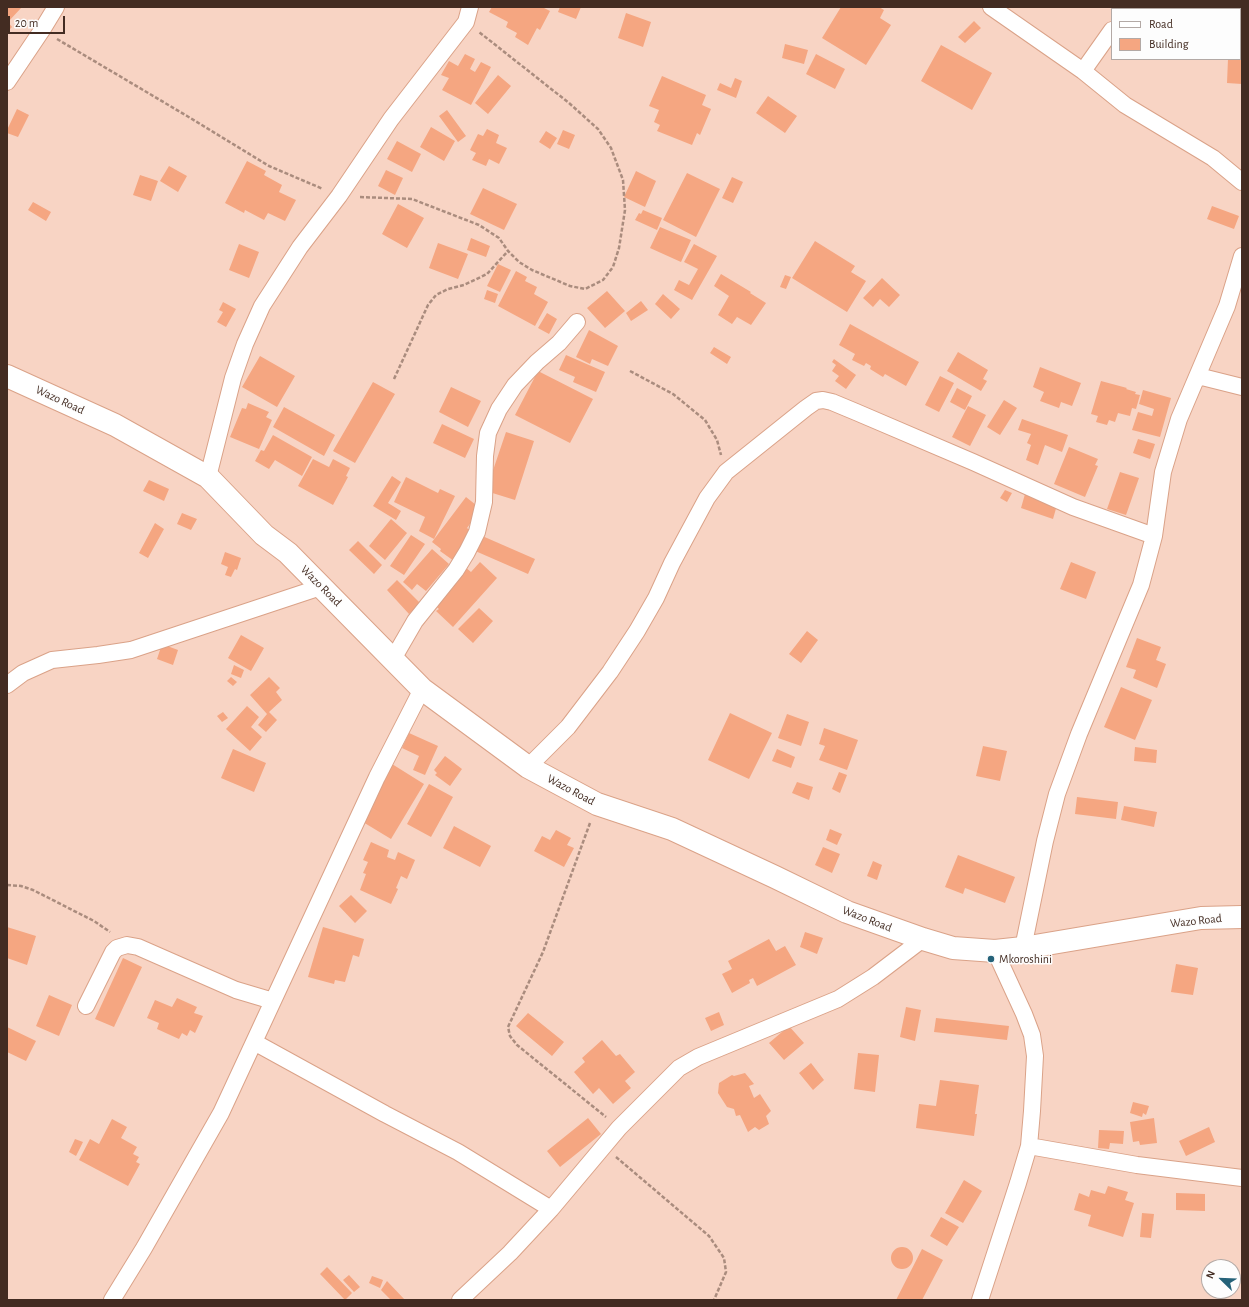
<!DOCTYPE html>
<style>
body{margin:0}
#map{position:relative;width:1249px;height:1307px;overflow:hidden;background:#f8d4c4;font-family:"Alegreya Sans",sans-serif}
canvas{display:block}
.frame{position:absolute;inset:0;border:8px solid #432c22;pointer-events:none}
.legend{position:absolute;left:1111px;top:8px;width:130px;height:52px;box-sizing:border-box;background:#fdfdfd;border:1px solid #b3a9a5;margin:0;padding:5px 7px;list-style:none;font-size:12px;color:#432c22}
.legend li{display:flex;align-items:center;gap:8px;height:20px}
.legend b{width:20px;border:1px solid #b3a9a5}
.north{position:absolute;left:1201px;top:1259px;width:40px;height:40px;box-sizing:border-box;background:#fdfdfd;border:1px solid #b3a9a5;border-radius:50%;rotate:293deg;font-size:11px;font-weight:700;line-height:16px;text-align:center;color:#432c22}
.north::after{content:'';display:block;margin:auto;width:14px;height:18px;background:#256279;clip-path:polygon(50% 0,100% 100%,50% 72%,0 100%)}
.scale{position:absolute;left:8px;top:16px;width:57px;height:18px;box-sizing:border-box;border:2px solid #432c22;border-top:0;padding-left:5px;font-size:12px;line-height:14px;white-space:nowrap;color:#432c22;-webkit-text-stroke:3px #fdfdfd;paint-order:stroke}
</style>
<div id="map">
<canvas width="1249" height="1307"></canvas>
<div class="frame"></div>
<ul class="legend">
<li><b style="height:5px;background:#fff"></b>Road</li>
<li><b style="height:11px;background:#f5a681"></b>Building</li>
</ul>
<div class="north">N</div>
<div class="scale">20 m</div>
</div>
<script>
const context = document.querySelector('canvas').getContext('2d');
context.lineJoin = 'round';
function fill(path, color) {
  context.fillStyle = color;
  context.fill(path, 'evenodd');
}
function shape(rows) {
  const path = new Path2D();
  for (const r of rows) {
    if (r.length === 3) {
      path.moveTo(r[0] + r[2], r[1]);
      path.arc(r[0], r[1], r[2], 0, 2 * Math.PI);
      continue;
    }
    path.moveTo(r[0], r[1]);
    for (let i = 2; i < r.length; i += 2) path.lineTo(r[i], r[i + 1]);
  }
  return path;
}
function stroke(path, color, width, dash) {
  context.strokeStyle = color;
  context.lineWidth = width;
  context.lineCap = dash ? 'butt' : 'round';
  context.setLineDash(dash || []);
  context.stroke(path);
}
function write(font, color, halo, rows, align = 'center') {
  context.font = font + ' "Alegreya Sans",sans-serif';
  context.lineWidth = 3;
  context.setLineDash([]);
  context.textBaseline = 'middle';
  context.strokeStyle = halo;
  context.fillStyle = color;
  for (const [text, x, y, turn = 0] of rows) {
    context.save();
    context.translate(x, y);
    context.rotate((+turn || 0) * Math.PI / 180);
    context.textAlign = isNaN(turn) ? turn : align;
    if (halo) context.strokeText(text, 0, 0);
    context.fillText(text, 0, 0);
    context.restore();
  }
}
fill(shape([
 [7,7,22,7,8,22,12,27,7,32],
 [492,7,542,7,550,11,540,30,537,28,528,45,515,37,517,33,506,27,508,22,489,12],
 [560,7,581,7,576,19,558,12],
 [841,7,879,7,884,10,880,18,891,25,866,65,822,38],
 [626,13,651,22,643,47,618,38],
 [974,21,981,28,965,43,958,37],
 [1240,42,1242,42,1242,84,1227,83,1228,59,1240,59],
 [785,44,808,50,804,64,782,58],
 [941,45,992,73,972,110,921,81],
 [465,54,475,59,470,69,475,72,481,62,491,67,471,105,442,90,449,78,441,75,449,61,458,66],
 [816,54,845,69,835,89,806,74],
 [498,75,511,86,488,114,475,103],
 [662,76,706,95,702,105,711,109,700,135,697,133,692,145,657,131,660,125,654,122,659,110,649,106],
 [735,78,742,81,736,98,717,90,720,83,731,88],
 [768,96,797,116,785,133,756,113],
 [17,109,29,115,18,137,7,133,7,130],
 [447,110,466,136,458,142,439,116],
 [431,127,455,141,444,161,420,147],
 [487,129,499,135,496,143,507,148,499,164,489,159,486,166,472,160,476,153,470,150,478,134,483,136],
 [563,130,575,135,569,149,557,144],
 [546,131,557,138,550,149,539,142],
 [397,141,421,154,412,172,387,159],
 [247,161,266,171,264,175,282,185,279,192,296,200,285,221,268,213,264,220,245,210,244,213,225,203],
 [169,166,187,176,178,192,160,181],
 [386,170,403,178,395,195,378,186],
 [636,171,656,181,645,207,624,197],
 [687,173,720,189,696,237,663,220],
 [140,175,158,181,151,201,133,195],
 [732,177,743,182,733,203,722,198],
 [483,188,517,204,504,230,470,214],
 [33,202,51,212,46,221,28,210],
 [398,204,424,218,407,248,382,234],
 [1212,206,1239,216,1234,229,1207,219],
 [643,210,662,218,657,230,635,220,639,213,641,214],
 [660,227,691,240,681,262,650,248],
 [471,238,490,246,486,257,467,250],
 [815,241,855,266,851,272,866,281,847,312,792,278],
 [438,243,468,254,458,279,429,268],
 [239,244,259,252,249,278,229,270],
 [694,244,717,256,692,300,674,290,679,280,689,285,698,269,684,262],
 [498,264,511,270,500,292,487,286],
 [516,271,527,277,525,281,537,287,534,294,548,302,535,326,498,306],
 [721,274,751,292,750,293,766,303,751,325,737,317,732,324,718,315,729,296,714,286],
 [785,275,791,277,786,289,780,287],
 [882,278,900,295,889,307,880,299,873,307,863,298],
 [487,290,498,294,495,303,484,299],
 [607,291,625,311,605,328,587,308],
 [663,294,680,309,671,319,655,304],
 [641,301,648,310,631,321,626,313],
 [223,302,236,309,226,327,217,322,223,312,219,310],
 [547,313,557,319,549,334,538,328],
 [850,324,919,362,906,386,885,374,883,377,870,369,871,366,866,363,864,366,852,360,855,354,839,345],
 [589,330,618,346,608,366,592,359,590,364,576,357],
 [714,347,731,357,727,364,710,353],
 [958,352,988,370,983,379,987,381,981,391,947,371],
 [566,355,605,372,596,392,573,382,575,377,559,370],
 [260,356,295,376,277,407,242,387],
 [834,359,856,375,846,389,835,381,839,376,832,371,836,365,832,362],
 [1040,367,1081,383,1072,406,1061,402,1059,408,1040,401,1044,392,1033,387],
 [538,371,593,399,570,443,515,415],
 [940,376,954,383,939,412,925,405],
 [1101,381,1127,388,1126,389,1136,392,1135,394,1140,395,1136,409,1132,408,1130,416,1118,413,1115,422,1109,420,1107,425,1096,422,1098,416,1091,414],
 [373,382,395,394,355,463,333,451],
 [451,387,481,401,468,427,439,412],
 [957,388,972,396,965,410,950,402],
 [1143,390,1171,398,1160,437,1132,430,1138,412,1152,416,1154,409,1139,404],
 [1004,400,1017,408,1000,435,987,427],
 [248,403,269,412,266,417,272,420,259,449,230,437,242,408,246,409],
 [968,406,986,415,970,446,952,437],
 [284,407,335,435,324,456,273,427],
 [1022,419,1068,435,1062,452,1045,445,1038,465,1026,460,1031,445,1027,443,1031,434,1018,430],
 [442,424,474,439,465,458,433,443],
 [506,432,534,441,515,500,486,491],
 [273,435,312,457,302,476,275,460,269,469,255,461,261,450,264,451],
 [1138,439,1155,444,1150,459,1133,453],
 [1069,447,1098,459,1095,465,1098,466,1085,497,1054,484],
 [313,459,329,467,333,459,350,468,346,476,348,477,333,505,298,486],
 [1120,472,1139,478,1126,515,1107,509],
 [392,476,401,482,388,503,401,511,396,520,373,506],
 [406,477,438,493,440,489,455,496,434,539,419,531,425,517,394,502],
 [149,480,169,489,164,501,143,491],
 [1005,490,1012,493,1007,502,1000,498],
 [1025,494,1057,505,1053,519,1021,508],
 [466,497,481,509,467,528,474,534,454,561,440,551,441,549,432,542],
 [182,513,197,519,191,530,177,524],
 [391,519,407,533,385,560,369,546],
 [155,523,164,529,148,558,139,553],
 [411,535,425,544,404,575,390,566],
 [480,535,535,559,528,574,473,550],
 [358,541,382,565,374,574,349,550],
 [432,549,449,564,426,591,417,584,412,590,403,582],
 [225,552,241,558,237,570,235,569,231,577,225,575,228,567,221,564],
 [480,562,497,578,453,627,436,611,439,609,432,603,465,567,471,572],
 [1071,562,1096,572,1086,599,1060,589],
 [397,580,420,603,409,614,387,590],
 [479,608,493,621,473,643,458,629],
 [807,631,818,640,801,663,789,654],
 [241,635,264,648,251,671,228,658],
 [1137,638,1161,647,1156,660,1166,664,1157,688,1133,678,1136,670,1126,667],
 [162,644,178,650,173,665,157,659],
 [234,665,244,670,241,678,231,674],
 [231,677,237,682,233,686,227,681],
 [269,677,280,688,276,692,282,700,269,712,277,720,266,732,258,725,267,714,250,695],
 [1121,687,1152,700,1135,740,1104,727],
 [247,706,259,717,251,727,262,737,250,751,226,729],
 [223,712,228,718,222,722,217,716],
 [730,713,772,733,749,779,708,760],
 [787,714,809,722,801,746,778,738],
 [824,728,858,740,847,770,819,760,825,746,819,744],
 [409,733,438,746,425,775,413,770,419,756,402,748],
 [983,746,1007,751,1000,781,976,776],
 [1135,747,1157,750,1156,763,1134,761],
 [233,749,266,763,254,792,221,778],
 [777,749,795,757,791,768,772,761],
 [445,756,462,769,450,786,435,775,437,773,434,770],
 [392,764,424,784,391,839,358,819],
 [839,772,847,775,840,793,832,789],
 [797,782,813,787,809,800,792,793],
 [429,784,453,797,431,837,407,824],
 [1077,797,1118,802,1116,819,1075,814],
 [1124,806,1157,812,1154,827,1121,820],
 [454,826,491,846,480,867,443,848],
 [830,829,842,834,837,845,826,840],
 [556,830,571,838,567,845,574,848,564,867,534,851,542,836,550,840],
 [371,842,389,850,387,857,395,860,398,852,415,860,407,879,401,876,396,888,398,889,391,904,360,890,366,874,363,873,368,862,363,860],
 [823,847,840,854,832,873,815,865],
 [958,855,1015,877,1005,903,965,888,963,894,945,887],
 [873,861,882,865,877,880,867,876],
 [351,895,367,911,355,923,339,906],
 [7,927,36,936,27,965,7,958],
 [323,927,364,939,359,957,353,955,345,982,335,980,334,984,308,977],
 [805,932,823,938,817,954,800,947],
 [769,939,776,951,785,946,796,965,757,986,753,978,749,980,750,983,732,993,722,974,732,969,728,961],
 [123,958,142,967,114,1027,95,1019],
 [1176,964,1198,968,1193,995,1171,992],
 [49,995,72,1005,59,1036,36,1026],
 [177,998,197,1007,194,1013,203,1016,195,1033,190,1030,187,1036,182,1033,179,1039,157,1029,159,1023,147,1018,155,1000,172,1007],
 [906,1007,921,1010,915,1041,900,1037],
 [719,1012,724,1025,711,1031,705,1018],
 [528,1013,564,1042,552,1056,516,1026],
 [936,1018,1009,1026,1007,1040,934,1032],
 [789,1026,804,1043,784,1060,769,1043],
 [7,1027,36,1041,26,1061,7,1052],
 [602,1040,616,1056,620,1054,635,1072,625,1081,631,1088,613,1104,599,1088,593,1094,574,1072,585,1062,582,1058],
 [858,1053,879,1055,875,1092,854,1089],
 [811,1063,824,1080,813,1090,799,1073],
 [745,1073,754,1084,749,1086,754,1098,760,1094,771,1111,766,1116,769,1124,759,1130,755,1127,748,1132,740,1115,736,1116,734,1109,727,1107,718,1093,719,1083,732,1075,734,1076],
 [940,1080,979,1085,975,1114,977,1114,974,1136,916,1128,919,1104,936,1106],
 [1133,1102,1149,1106,1146,1115,1143,1113,1142,1117,1130,1113],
 [588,1118,601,1134,560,1167,547,1151],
 [1154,1118,1157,1143,1140,1145,1139,1141,1133,1142,1130,1122],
 [112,1119,127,1127,121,1138,137,1147,133,1154,139,1157,136,1162,140,1164,128,1186,79,1160,90,1139,99,1144],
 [1209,1127,1215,1142,1186,1156,1179,1141],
 [1099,1130,1124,1131,1123,1144,1110,1143,1109,1149,1098,1148],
 [75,1139,83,1142,76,1156,69,1152],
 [964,1180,982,1191,963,1223,945,1213],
 [1108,1186,1128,1192,1125,1200,1134,1203,1123,1237,1088,1226,1091,1215,1074,1210,1079,1193,1089,1197,1091,1190,1105,1194],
 [1176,1193,1205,1194,1205,1211,1176,1210],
 [1142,1213,1154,1214,1151,1238,1140,1237],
 [941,1217,959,1227,947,1246,930,1236],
 [902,1258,11],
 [922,1249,943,1260,922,1300,896,1300],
 [327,1267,352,1293,345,1300,320,1274],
 [349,1275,360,1287,354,1292,343,1280],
 [372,1276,383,1280,380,1288,369,1283],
 [387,1281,405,1300,391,1300,381,1290]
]), '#f5a681');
const street = shape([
 [991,7,1083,71,1125,105,1213,158,1242,182],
 [1127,9,1128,7],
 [1083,71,1112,30],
 [7,82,42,30,56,7],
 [1198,376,1242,387],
 [208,477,233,378,245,344,262,306,300,247,339,196,391,119,466,22,470,7],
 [393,659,415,621,456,570,467,552,477,532,484,502,485,456,488,433,499,409,515,385,537,362,559,343,577,322],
 [7,685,23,673,52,660,98,655,131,650,321,587],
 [528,767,568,727,610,672,637,631,656,598,672,563,707,498,726,472,806,408,816,401,823,400,832,402,856,412,973,462,1073,507,1154,536],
 [1023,948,1045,841,1057,794,1079,734,1141,585,1154,536,1163,472,1179,419,1227,306,1242,256],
 [86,1006,113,952,117,948,127,945,138,947,236,990,273,1001],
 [254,1042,385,1114,458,1152,551,1209],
 [1029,1146,1137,1165,1242,1178],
 [112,1300,144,1248,221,1113,377,777,422,689],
 [460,1300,510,1253,551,1209,619,1128,679,1068,698,1057,838,999,873,977,923,939],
 [980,1300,1018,1183,1029,1146,1032,1111,1035,1056,1032,1035,1024,1014,995,951]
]);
const secondary = shape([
 [7,376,115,425,208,477,264,535,288,553,422,689,528,767,597,804,672,829,775,877,847,912,923,939,953,948,995,951,1023,948,1201,918,1242,917]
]);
stroke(street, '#daa288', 18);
stroke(secondary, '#daa288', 24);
stroke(shape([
 [57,39,187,116,269,166,323,189],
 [360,197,412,199,479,225,499,238,508,251,519,262,532,270,570,286,585,289,603,280,613,267,619,248,625,210,623,180,611,148,598,129,569,103,479,32],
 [630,371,673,394,705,420,717,440,721,455],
 [394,379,428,305,436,295,448,289,464,285,487,274,508,251],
 [590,823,543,952,508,1027,510,1036,517,1045,606,1117],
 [7,885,21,886,33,890,94,921,110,932],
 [616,1157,709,1236,724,1258,726,1272,714,1300]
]), '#aa8c7e', 2.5, [4, 2]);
stroke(street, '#fff', 16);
stroke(secondary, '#fff', 22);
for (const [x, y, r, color] of [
 [991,959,4,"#256279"]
]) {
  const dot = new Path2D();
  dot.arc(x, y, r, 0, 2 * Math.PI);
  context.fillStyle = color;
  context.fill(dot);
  stroke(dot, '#fdfdfd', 1.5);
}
write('12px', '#432c22', '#fdfdfd', [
 ["Wazo Road",60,400,25],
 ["Wazo Road",321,586,45],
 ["Wazo Road",571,790,28],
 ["Wazo Road",867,919,21],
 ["Wazo Road",1196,921,-6]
]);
write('12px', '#432c22', '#fdfdfd', [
 ["Mkoroshini",999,959]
], 'left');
</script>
